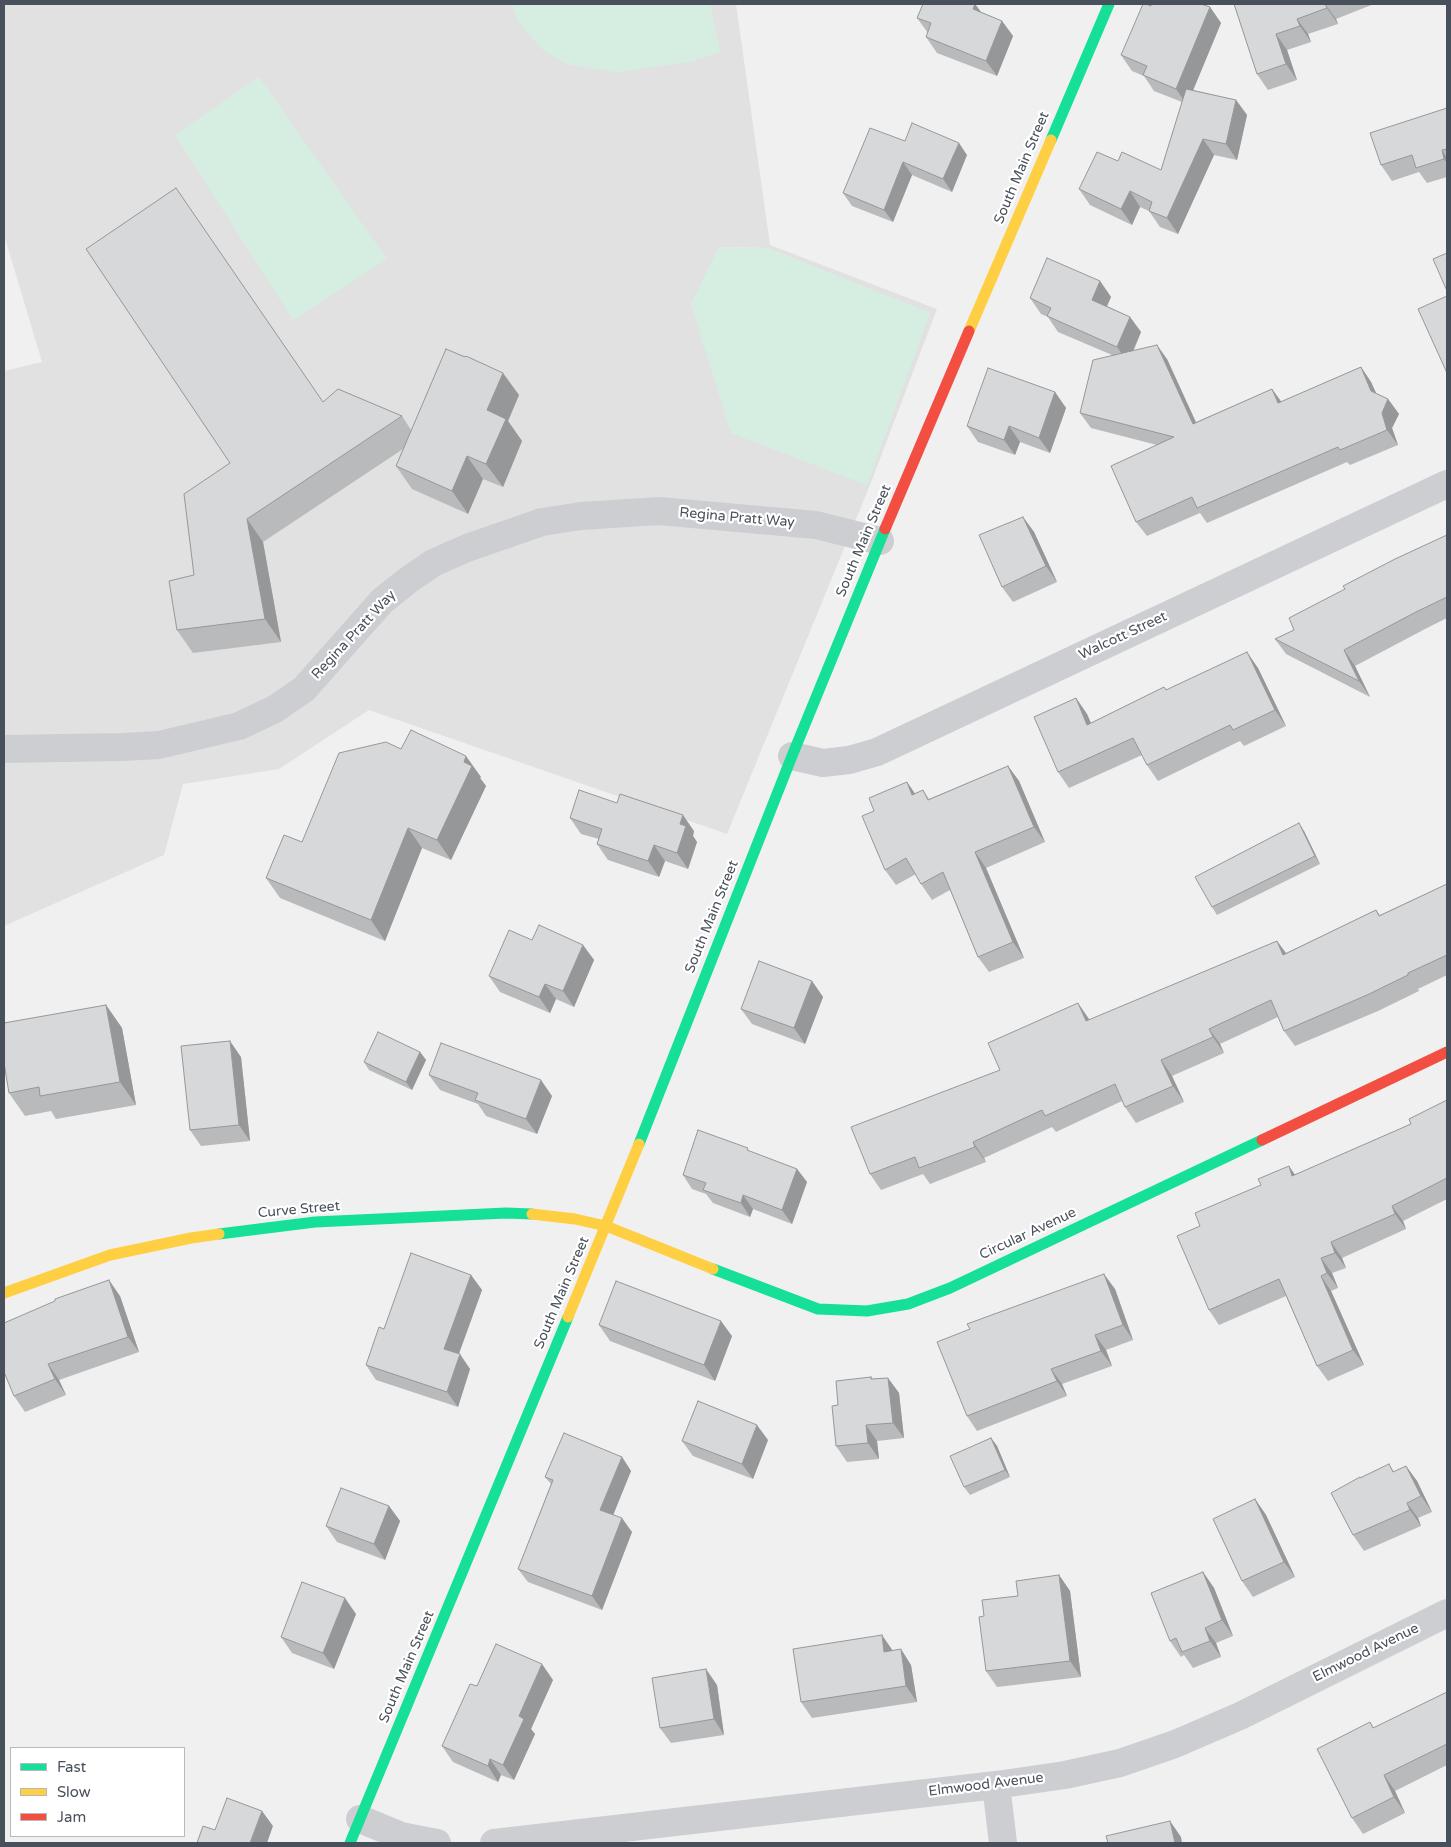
<!DOCTYPE html>
<style>
body{margin:0}
#map{position:relative;width:1451px;height:1847px;overflow:hidden;background:#f0f0f0;font-family:"Varela Round",sans-serif}
canvas{display:block}
.frame{position:absolute;inset:0;border:5px solid #48505b;pointer-events:none}
.legend{position:absolute;left:10px;top:1747px;width:175px;height:90px;box-sizing:border-box;background:#fff;border:1px solid #b6b9bd;margin:0;padding:6px 9px;list-style:none;font-size:15px;color:#48505b}
.legend li{display:flex;align-items:center;gap:10px;height:25px}
.legend b{width:25px;border:1px solid #b6b9bd}
</style>
<div id="map">
<canvas width="1451" height="1847"></canvas>
<div class="frame"></div>
<ul class="legend">
<li><b style="height:6px;background:#16e098"></b>Fast</li>
<li><b style="height:6px;background:#ffcf43"></b>Slow</li>
<li><b style="height:6px;background:#f24e42"></b>Jam</li>
</ul>
</div>
<script>
const context = document.querySelector('canvas').getContext('2d');
context.lineJoin = 'round';
function fill(path, color) {
  context.fillStyle = color;
  context.fill(path, 'evenodd');
}
function shape(rows) {
  const path = new Path2D();
  for (const r of rows) {
    path.moveTo(r[0], r[1]);
    for (let i = 2; i < r.length; i += 2) path.lineTo(r[i], r[i + 1]);
  }
  return path;
}
function stroke(path, color, width, dash) {
  context.strokeStyle = color;
  context.lineWidth = width;
  context.lineCap = dash ? 'butt' : 'round';
  context.setLineDash(dash || []);
  context.stroke(path);
}
function write(font, color, halo, rows, align = 'center') {
  context.font = font + ' "Varela Round",sans-serif';
  context.lineWidth = 4.5;
  context.setLineDash([]);
  context.textBaseline = 'middle';
  context.strokeStyle = halo;
  context.fillStyle = color;
  for (const [text, x, y, turn = 0] of rows) {
    context.save();
    context.translate(x, y);
    context.rotate((+turn || 0) * Math.PI / 180);
    context.textAlign = isNaN(turn) ? turn : align;
    if (halo) context.strokeText(text, 0, 0);
    context.fillText(text, 0, 0);
    context.restore();
  }
}
fill(shape([
 [4,4,736,4,770,245,937,309,870,485,727,834,369,710,279,769,183,784,164,855,4,926,4,371,42,362,4,235],
 [719,247,767,248,929,313,866,485]
]), '#e2e1e1');
fill(shape([
 [512,4,710,4,720,52,689,62,617,72,566,64,543,50,518,22],
 [259,77,387,259,293,320,175,135],
 [719,247,767,248,930,313,867,485,731,433,691,304]
]), '#d6eee2');
stroke(shape([
 [4,749,123,747,159,745,239,726,275,709,304,689,382,601,407,581,433,563,467,548,542,522,581,516,659,511,816,525,880,541],
 [792,756,823,763,849,760,877,752,1447,484],
 [996,1785,1003,1843],
 [360,1819,401,1836,437,1843],
 [494,1843,996,1785,1065,1775,1120,1763,1175,1744,1240,1716,1447,1613]
]), '#ccced1', 28);
stroke(shape([
 [1051,140,1109,4],
 [639,1144,792,756,885,529],
 [219,1234,315,1222,506,1213,532,1214],
 [713,1269,818,1309,867,1311,908,1304,950,1288,1262,1140],
 [350,1843,568,1317]
]), '#16e098', 11);
stroke(shape([
 [969,331,1051,140],
 [532,1214,575,1219,606,1226,713,1269],
 [4,1293,110,1255,191,1238,219,1234],
 [568,1317,639,1144]
]), '#ffcf43', 11);
stroke(shape([
 [885,529,969,331],
 [1262,1140,1447,1052]
]), '#f24e42', 11);
fill(shape([
 [975,4,981,12,1002,21,1013,36,997,76,937,53,926,37,928,33,917,18],
 [1234,4,1374,4,1336,19,1338,24,1308,34,1311,42,1287,50,1297,80,1268,90,1257,74],
 [1151,6,1210,7,1221,23,1193,90,1236,100,1247,115,1237,160,1214,155,1178,234,1160,227,1149,211,1140,207,1132,225,1090,205,1079,189,1118,161,1161,170,1182,102,1154,91,1144,76,1132,71,1121,55],
 [1447,108,1447,177,1427,183,1419,172,1392,181,1381,165],
 [905,141,967,155,952,192,912,175,893,222,852,206,843,193],
 [1100,281,1111,297,1107,306,1130,317,1141,332,1134,350,1167,359,1196,422,1272,389,1281,402,1361,367,1371,382,1376,393,1388,399,1399,414,1392,428,1398,445,1350,465,1347,462,1207,523,1200,513,1147,536,1136,522,1157,445,1091,428,1080,413,1112,355,1058,332,1048,317,1041,314,1030,298],
 [1055,392,1066,408,1050,453,1020,442,1015,455,978,442,967,426],
 [519,395,508,421,522,441,503,487,483,479,468,514,412,489,396,466,403,449,263,542,281,642,193,653,177,630,194,575,323,401,402,416,411,430],
 [1023,517,1034,532,1057,582,1013,602,1002,587],
 [1447,535,1447,618,1427,628,1355,666,1370,697,1286,654,1275,639,1294,630,1345,589],
 [1258,668,1286,726,1244,746,1240,741,1158,781,1147,765,1142,755,1069,788,1058,772,1076,698,1087,714,1091,723,1164,687,1167,690],
 [401,749,481,777,480,778,486,786,451,860,422,848,385,941,280,898,266,878,302,842],
 [1008,766,1019,781,1045,842,986,868,1024,958,989,972,978,957,950,890,932,900,921,884,916,874,896,885,885,870,874,811,907,782,915,794,923,790,929,799],
 [570,818,694,831,693,836,697,842,688,869,665,861,659,877,608,860,597,844,599,839,581,834],
 [1304,831,1320,864,1217,915,1212,907],
 [1447,884,1447,975,1418,989,1419,991,1378,1011,1295,1046,1284,1031,1278,1017,1220,1044,1224,1053,1172,1076,1184,1102,1136,1123,1125,1107,1122,1101,1056,1132,1052,1127,984,1158,986,1162,930,1184,923,1174,881,1190,870,1174,1000,1070,1090,1020,1277,941,1286,953,1376,910,1380,915],
 [583,945,594,960,574,1007,556,999,550,1013,500,992,489,976],
 [812,981,823,997,805,1044,752,1024,741,1009],
 [106,1005,122,1028,136,1105,56,1119,51,1111,25,1116,9,1093],
 [420,1052,426,1060,412,1090,369,1070,364,1062],
 [241,1057,250,1141,201,1146,190,1130],
 [429,1075,552,1096,537,1134,486,1116,478,1104,440,1090],
 [1447,1100,1447,1199,1403,1221,1406,1229,1342,1258,1346,1268,1332,1273,1338,1288,1331,1291,1364,1365,1328,1381,1317,1366,1286,1296,1219,1325,1209,1310,1200,1226,1289,1166,1295,1175,1411,1124],
 [750,1152,797,1169,807,1182,792,1224,753,1209,750,1217,713,1203,706,1194,692,1189,683,1175],
 [471,1275,482,1290,459,1354,470,1369,458,1407,376,1380,366,1365,384,1329],
 [1115,1289,1133,1340,1106,1350,1112,1366,1062,1384,1067,1396,977,1431,967,1416],
 [120,1296,139,1352,59,1380,66,1395,25,1412,14,1396],
 [599,1325,732,1336,715,1381,610,1341],
 [871,1377,873,1379,888,1378,899,1393,904,1438,877,1441,879,1459,847,1462,836,1446,838,1405],
 [991,1438,997,1446,1010,1477,970,1495,964,1487],
 [768,1440,753,1479,693,1456,682,1441],
 [622,1457,631,1471,613,1514,632,1532,602,1610,528,1582,518,1569,551,1484,545,1477],
 [1389,1464,1394,1472,1406,1466,1417,1481,1432,1512,1418,1518,1421,1526,1364,1551,1353,1535,1360,1478],
 [1255,1499,1266,1515,1295,1577,1253,1597,1242,1581],
 [389,1506,400,1521,385,1560,337,1542,326,1526],
 [1203,1572,1214,1588,1233,1636,1216,1643,1221,1657,1193,1668,1184,1655,1181,1657,1170,1641],
 [1059,1575,1070,1591,1081,1677,997,1687,986,1671,984,1616,1018,1596],
 [356,1614,334,1669,292,1653,281,1637],
 [911,1665,917,1702,812,1718,801,1702],
 [553,1680,531,1729,535,1734,514,1780,501,1775,498,1782,453,1762,442,1746,477,1686],
 [717,1685,724,1735,671,1743,660,1728],
 [1447,1692,1447,1765,1395,1791,1405,1813,1363,1834,1352,1818,1370,1722,1374,1728]
]), '#b9babb');
fill(shape([
 [975,4,986,19,973,9],
 [1325,4,1336,19,1338,24,1327,8],
 [1210,7,1221,23,1187,105,1176,89],
 [1297,19,1308,34,1311,42,1300,26],
 [1002,21,1013,36,997,76,986,61],
 [1276,34,1287,50,1297,80,1286,64],
 [1236,100,1247,115,1237,160,1226,144],
 [1203,139,1214,155,1178,234,1167,218],
 [959,143,967,155,952,192,943,179],
 [1442,150,1447,158,1447,163,1444,159],
 [903,162,912,175,893,222,884,210],
 [1130,191,1140,207,1132,225,1121,209],
 [1100,281,1111,297,1103,315,1092,300],
 [1130,317,1141,332,1128,362,1117,347],
 [1157,345,1167,359,1203,438,1193,424],
 [1361,367,1371,382,1382,406,1371,391],
 [503,373,519,395,508,421,522,441,503,487,486,464,487,410],
 [1272,389,1283,404,1278,403],
 [1055,392,1066,408,1050,453,1039,438],
 [1388,399,1399,414,1392,428,1398,445,1387,430,1382,413],
 [1009,426,1020,442,1015,455,1004,440],
 [467,456,483,479,468,514,452,491],
 [1023,517,1034,532,1057,582,1046,566],
 [247,519,263,542,281,642,265,619],
 [1344,650,1355,666,1370,697,1359,681],
 [1247,652,1258,668,1286,726,1275,710],
 [1076,698,1087,714,1098,740,1087,725],
 [466,756,481,777,480,778,486,786,451,860,437,840],
 [1008,766,1019,781,1045,842,1034,827],
 [907,782,918,798,912,795],
 [683,815,694,831,693,836,697,842,688,869,677,853,680,824],
 [1299,823,1304,831,1320,864,1315,856],
 [408,828,422,848,385,941,371,920],
 [654,845,665,861,659,877,648,861],
 [975,852,986,868,1024,958,1013,942],
 [1277,941,1288,956,1283,955],
 [583,945,594,960,574,1007,563,991],
 [812,981,823,997,805,1044,794,1028],
 [545,984,556,999,550,1013,539,997],
 [1078,1003,1089,1019,1097,1037,1086,1021],
 [106,1005,122,1028,136,1105,120,1082],
 [1209,1029,1220,1044,1224,1053,1213,1037],
 [230,1041,241,1057,250,1141,239,1125],
 [420,1052,426,1060,412,1090,406,1082],
 [1161,1060,1172,1076,1184,1102,1173,1086],
 [541,1080,552,1096,537,1134,526,1119],
 [973,1142,984,1158,986,1162,975,1147],
 [1289,1166,1299,1181,1292,1176],
 [797,1169,807,1182,792,1224,782,1210],
 [743,1195,753,1209,750,1217,741,1203],
 [1392,1206,1403,1221,1406,1229,1395,1214],
 [1331,1242,1342,1258,1346,1268,1335,1253],
 [1321,1258,1332,1273,1338,1288,1327,1273],
 [1104,1274,1115,1289,1133,1340,1123,1325],
 [471,1275,482,1290,455,1364,444,1349],
 [1321,1276,1331,1291,1364,1365,1353,1350],
 [109,1280,120,1296,139,1352,128,1337],
 [721,1321,732,1336,715,1381,704,1365],
 [1095,1335,1106,1350,1112,1366,1101,1351],
 [460,1354,470,1369,458,1407,447,1392],
 [48,1364,59,1380,66,1395,55,1379],
 [1051,1369,1062,1384,1067,1396,1057,1381],
 [888,1378,899,1393,904,1438,893,1423],
 [757,1425,768,1440,753,1479,742,1464],
 [866,1425,877,1441,879,1459,868,1443],
 [991,1438,997,1446,1010,1477,1005,1470],
 [622,1457,631,1471,610,1523,600,1510],
 [1406,1466,1417,1481,1432,1512,1421,1496],
 [1255,1499,1266,1515,1295,1577,1284,1562],
 [1407,1503,1418,1518,1421,1526,1410,1510],
 [389,1506,400,1521,385,1560,374,1544],
 [622,1518,632,1532,602,1610,592,1596],
 [1203,1572,1214,1588,1233,1636,1222,1620],
 [1059,1575,1070,1591,1081,1677,1070,1661],
 [345,1598,356,1614,334,1669,323,1653],
 [1205,1628,1216,1643,1221,1657,1210,1641],
 [882,1635,893,1651,884,1652],
 [901,1649,911,1665,917,1702,906,1686],
 [542,1664,553,1680,531,1729,535,1734,514,1780,503,1765,519,1716],
 [706,1669,717,1685,724,1735,714,1719],
 [490,1759,501,1775,498,1782,488,1766],
 [1384,1775,1395,1791,1405,1813,1394,1797],
 [262,1811,273,1826,267,1843,250,1843],
 [1170,1821,1181,1837,1182,1843,1175,1843]
]), '#969799');
const building = shape([
 [923,4,975,4,973,9,1002,21,986,61,926,37,931,23,917,18,923,4],
 [1143,4,1146,4,1151,6,1151,4,1201,4,1210,7,1176,89,1143,75,1147,66,1121,55,1143,4],
 [1234,4,1325,4,1327,8,1297,19,1300,26,1276,34,1286,64,1257,74,1234,4],
 [1186,89,1236,100,1226,144,1203,139,1167,218,1149,211,1152,202,1130,191,1121,209,1079,189,1097,152,1118,161,1122,152,1161,170,1186,89],
 [1447,108,1447,149,1442,150,1444,159,1416,168,1412,155,1381,165,1370,133,1447,108],
 [912,123,959,143,943,179,903,162,884,210,843,193,870,128,905,141,912,123],
 [176,188,323,402,338,389,402,416,247,519,265,619,177,630,169,581,194,575,184,494,230,463,86,249,176,188],
 [1447,253,1447,291,1433,259,1447,253],
 [1047,258,1100,281,1092,300,1130,317,1117,347,1047,316,1051,308,1030,298,1047,258],
 [1447,296,1447,373,1418,309,1447,296],
 [1157,345,1193,424,1272,389,1278,403,1361,367,1371,391,1388,399,1382,413,1387,430,1340,450,1338,447,1197,508,1192,497,1136,522,1111,466,1174,437,1080,413,1093,360,1157,345],
 [446,349,465,357,466,356,503,373,487,410,506,419,486,464,467,456,452,491,396,466,446,349],
 [988,368,1055,392,1039,438,1009,426,1004,440,967,426,988,368],
 [1023,517,1046,566,1002,587,979,535,1023,517],
 [1447,535,1447,597,1416,612,1344,650,1359,681,1275,639,1294,630,1289,618,1345,589,1343,586,1395,559,1447,535],
 [1247,652,1275,710,1233,730,1230,725,1147,765,1133,738,1058,772,1034,717,1076,698,1087,725,1164,687,1166,690,1247,652],
 [411,730,466,756,464,762,472,766,437,840,408,828,371,920,266,878,284,835,302,842,339,753,386,742,401,749,411,730],
 [1008,766,1034,827,975,852,1013,942,978,957,943,872,921,884,906,858,885,870,862,816,874,811,869,798,907,782,912,795,923,790,928,800,1008,766],
 [579,790,617,803,620,794,683,815,680,824,686,826,677,853,654,845,648,861,597,844,602,829,570,818,579,790],
 [1299,823,1315,856,1212,907,1195,877,1299,823],
 [1447,884,1447,955,1408,973,1408,975,1367,995,1284,1031,1271,1000,1209,1029,1213,1037,1161,1060,1173,1086,1125,1107,1115,1084,1045,1116,1042,1110,973,1142,975,1147,919,1168,915,1157,870,1174,851,1127,1000,1070,988,1043,1078,1003,1086,1021,1277,941,1283,955,1376,910,1379,916,1447,884],
 [539,925,583,945,563,991,545,984,539,997,489,976,509,930,532,940,539,925],
 [759,961,812,981,794,1028,741,1009,759,961],
 [106,1005,120,1082,40,1096,39,1087,9,1093,4,1063,4,1023,106,1005],
 [378,1032,420,1052,406,1082,364,1062,378,1032],
 [230,1041,239,1125,190,1130,181,1046,230,1041],
 [441,1043,541,1080,526,1119,475,1100,478,1093,429,1075,441,1043],
 [1447,1100,1447,1178,1392,1206,1395,1214,1331,1242,1335,1253,1321,1258,1327,1273,1321,1276,1353,1350,1317,1366,1279,1279,1209,1310,1177,1236,1200,1226,1195,1213,1261,1185,1258,1179,1289,1166,1292,1176,1411,1124,1409,1119,1447,1100],
 [698,1130,748,1148,747,1150,797,1169,782,1210,743,1195,741,1203,703,1190,706,1183,683,1175,698,1130],
 [411,1253,471,1275,444,1349,460,1354,447,1392,366,1365,379,1327,384,1329,411,1253],
 [1104,1274,1123,1325,1095,1335,1101,1351,1051,1369,1057,1381,967,1416,937,1342,970,1329,967,1324,1104,1274],
 [109,1280,128,1337,48,1364,55,1379,14,1396,4,1372,4,1323,55,1301,55,1299,109,1280],
 [616,1281,721,1321,704,1365,599,1325,616,1281],
 [871,1377,871,1379,888,1378,893,1423,866,1425,868,1443,836,1446,832,1406,838,1405,836,1381,871,1377],
 [698,1401,757,1425,742,1464,682,1441,698,1401],
 [564,1433,622,1457,600,1510,622,1518,592,1596,518,1569,553,1480,545,1477,564,1433],
 [991,1438,1005,1470,964,1487,950,1456,991,1438],
 [1389,1464,1393,1472,1406,1466,1421,1496,1407,1503,1410,1510,1353,1535,1331,1493,1360,1477,1360,1478,1389,1464],
 [341,1488,389,1506,374,1544,326,1526,341,1488],
 [1255,1499,1284,1562,1242,1581,1213,1519,1255,1499],
 [1203,1572,1222,1620,1205,1628,1210,1641,1182,1652,1176,1638,1170,1641,1151,1593,1203,1572],
 [1059,1575,1070,1661,986,1671,979,1617,984,1616,982,1600,1018,1596,1016,1581,1059,1575],
 [302,1582,345,1598,323,1653,281,1637,302,1582],
 [882,1635,884,1652,901,1649,906,1686,801,1702,793,1649,882,1635],
 [496,1644,542,1664,519,1716,524,1719,503,1765,490,1759,488,1766,442,1746,470,1684,477,1686,496,1644],
 [706,1669,714,1719,660,1728,652,1678,706,1669],
 [1447,1692,1447,1744,1384,1775,1394,1797,1352,1818,1317,1749,1370,1722,1373,1728,1447,1692],
 [227,1798,262,1811,250,1843,197,1843,203,1826,215,1830,227,1798],
 [1170,1821,1175,1843,1108,1843,1106,1836,1170,1821]
]);
fill(building, '#d7d8da');
stroke(building, '#969799', 1);
write('14px', '#48505b', '#fff', [
 ["South Main Street",1022,168,-67],
 ["Regina Pratt Way",737,518,5],
 ["South Main Street",864,541,-67],
 ["Regina Pratt Way",354,635,-47],
 ["Walcott Street",1123,636,-25],
 ["South Main Street",712,917,-68],
 ["Curve Street",299,1210,-5],
 ["Circular Avenue",1028,1234,-25],
 ["South Main Street",562,1293,-67],
 ["Elmwood Avenue",1366,1653,-26],
 ["South Main Street",407,1667,-67],
 ["Elmwood Avenue",986,1785,-7]
]);
</script>
